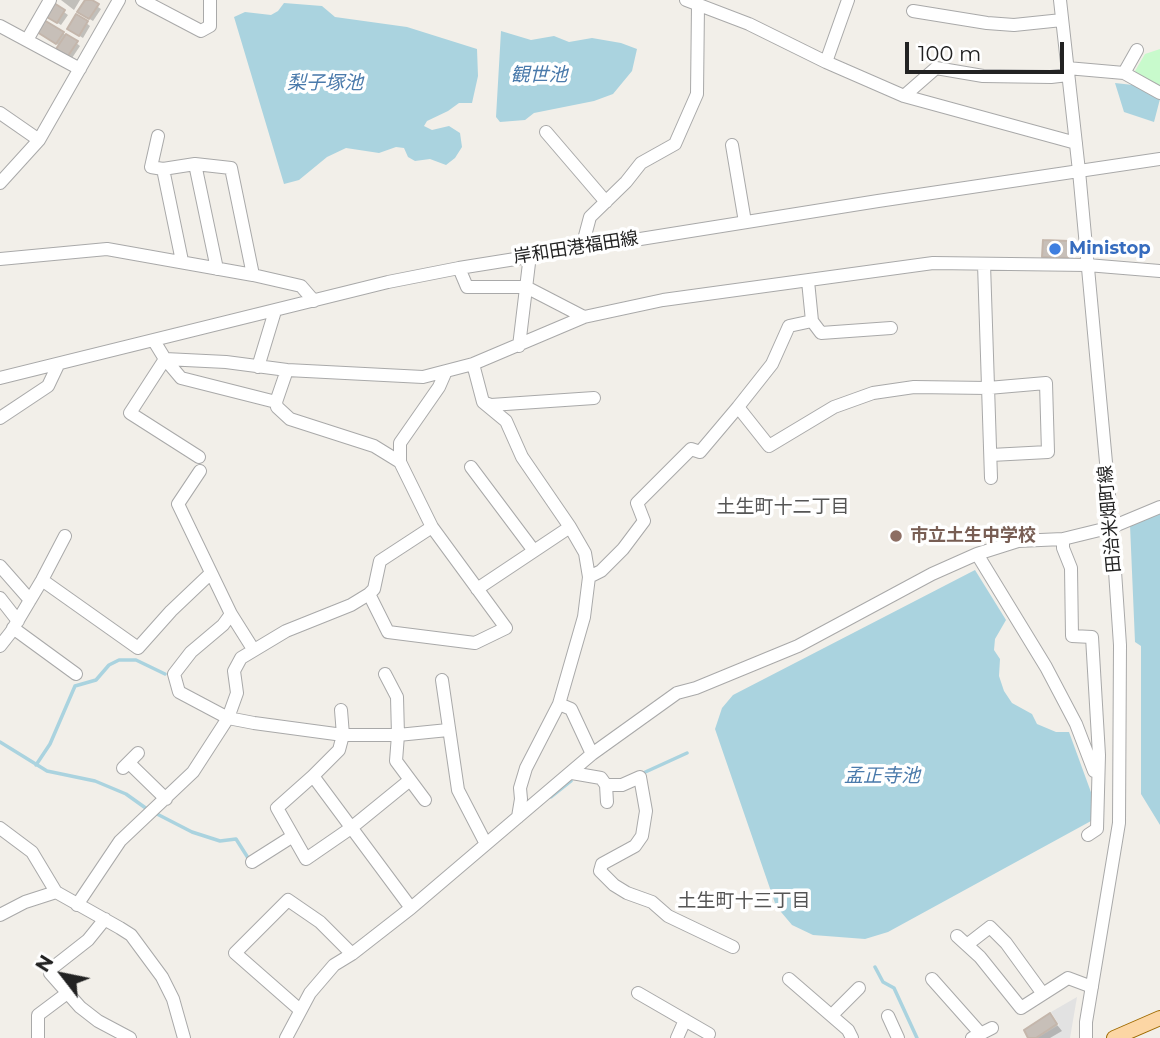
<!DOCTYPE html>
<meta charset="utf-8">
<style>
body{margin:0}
#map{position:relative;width:1160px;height:1038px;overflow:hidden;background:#f2efe9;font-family:Montserrat,sans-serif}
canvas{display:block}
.north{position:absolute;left:28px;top:940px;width:70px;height:70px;-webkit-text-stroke:5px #fff;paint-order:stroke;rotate:302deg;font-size:19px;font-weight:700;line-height:28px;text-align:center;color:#222}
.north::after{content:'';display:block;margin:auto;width:24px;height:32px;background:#222;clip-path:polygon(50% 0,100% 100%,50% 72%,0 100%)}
.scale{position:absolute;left:905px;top:42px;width:159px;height:32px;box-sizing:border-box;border:4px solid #222;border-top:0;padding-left:9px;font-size:21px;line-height:24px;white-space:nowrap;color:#222;-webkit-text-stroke:5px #fff;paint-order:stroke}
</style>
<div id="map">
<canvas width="1160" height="1038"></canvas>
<div class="north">N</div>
<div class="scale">100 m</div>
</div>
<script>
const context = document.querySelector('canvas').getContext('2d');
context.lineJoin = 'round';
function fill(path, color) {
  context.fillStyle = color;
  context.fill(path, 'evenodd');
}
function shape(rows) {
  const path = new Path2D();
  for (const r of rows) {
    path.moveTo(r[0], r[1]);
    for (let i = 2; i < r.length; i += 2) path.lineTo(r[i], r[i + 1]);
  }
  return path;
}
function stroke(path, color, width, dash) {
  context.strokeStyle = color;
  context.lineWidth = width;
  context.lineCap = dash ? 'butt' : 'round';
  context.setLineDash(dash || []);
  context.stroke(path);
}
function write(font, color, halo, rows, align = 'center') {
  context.font = font + ' Montserrat,"Noto Sans JP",sans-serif';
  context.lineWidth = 7;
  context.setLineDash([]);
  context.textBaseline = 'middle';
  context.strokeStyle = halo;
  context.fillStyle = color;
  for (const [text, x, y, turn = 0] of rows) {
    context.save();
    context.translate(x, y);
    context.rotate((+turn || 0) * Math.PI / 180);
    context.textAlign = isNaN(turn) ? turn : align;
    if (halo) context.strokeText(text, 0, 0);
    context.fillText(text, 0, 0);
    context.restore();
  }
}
fill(shape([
 [1160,49,1160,89,1137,77,1135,71,1145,54]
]), '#c8facc');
fill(shape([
 [1077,997,1070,1038,1037,1038,1059,1025,1051,1012]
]), '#e2e2e2');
fill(shape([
 [284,3,322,6,335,17,407,27,477,49,478,76,472,103,459,103,448,111,427,121,424,126,432,130,449,126,460,133,462,147,455,158,446,165,430,159,415,161,408,157,404,148,396,147,379,153,346,148,327,157,299,180,284,184,234,17,245,12,271,15,278,11],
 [501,31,531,40,554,36,569,42,592,38,621,43,637,49,632,71,613,94,594,101,534,113,525,120,500,122,496,117],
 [1115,83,1133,85,1160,99,1154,122,1124,112],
 [1160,510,1160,825,1141,794,1141,646,1135,642,1130,525],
 [975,570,1006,620,995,639,994,650,1000,659,999,676,1004,691,1012,703,1032,714,1037,724,1056,732,1069,732,1092,795,1091,821,888,932,865,939,813,935,792,925,776,906,715,729,722,708,733,695]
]), '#aad3df');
fill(shape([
 [61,0,80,0,74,10],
 [87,0,101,9,93,21,83,15],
 [54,5,68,15,61,25,51,19],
 [77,16,90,26,83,38,73,32],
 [63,33,80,46,72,58,62,52,60,46,42,35],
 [1068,243,1074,249,1073,263,1049,262,1044,256],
 [1050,1016,1062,1031,1050,1038,1030,1038]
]), '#0003');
stroke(shape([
 [0,742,47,771,95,781,126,794,147,809],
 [36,765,50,744,75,686,96,680,109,665,119,660,136,660,165,674],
 [641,774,687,753],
 [551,797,571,781],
 [157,814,192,832,220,841,236,839,250,861],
 [875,967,883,982,894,988,917,1038]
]), '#aad3df', 3.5);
const building = shape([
 [85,0,92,0,99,4,89,19,77,12,85,0],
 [54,3,65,10,57,23,45,16,54,3],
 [76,14,88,21,79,36,67,29,76,14],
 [44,20,64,32,56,44,37,32,44,20],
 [66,34,78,41,68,56,56,49,66,34],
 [1043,240,1069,241,1068,258,1042,257,1043,240],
 [1050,1013,1057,1024,1036,1038,1028,1038,1024,1030,1050,1013]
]);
fill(building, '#c7bfb8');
stroke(building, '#c4b6ab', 2);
const minor = shape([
 [142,0,201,31,210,26,210,0],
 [686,0,749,24,826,62,904,96,1076,143],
 [1060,0,1079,171,1112,527,1120,645,1119,823,1086,1022,1086,1038],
 [913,11,987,23,1014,25,1062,20],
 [0,26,80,69],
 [27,40,50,0],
 [826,62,848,0],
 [1067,68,1124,73,1137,50],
 [1124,73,1160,93],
 [904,96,936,68,983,76,1051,77,1068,75],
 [0,113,39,140],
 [546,132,606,202],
 [158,136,151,167,163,169],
 [732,145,745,222],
 [195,164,217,269],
 [0,183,39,140,119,0],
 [582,247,590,217,626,182,641,163,675,144,697,94,698,5],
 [0,259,107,249,253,275,301,286,314,301],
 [182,261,163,169,195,164,231,168,253,275],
 [984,264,991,478],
 [459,268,467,287,526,287,584,317],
 [812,321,821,333,891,328],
 [154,341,165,359,226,362,287,370,423,377,473,364,584,317,663,300,933,263,1087,265,1160,271],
 [519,346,530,255],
 [473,364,483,402,491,405,594,398],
 [258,367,275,311],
 [287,370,276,402,277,407,290,419,374,446,400,462],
 [0,378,388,282,459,268,878,201,1160,159],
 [483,402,506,421,522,457,570,527,585,553,589,577,584,617,559,704,526,768,520,788,521,799,518,817],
 [738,407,769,446,834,407,873,393,914,387,988,388,1046,383,1048,452,991,455],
 [0,418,48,386,58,365],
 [199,457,130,413,165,359,181,378,276,402],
 [471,467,534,551],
 [200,471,178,504,231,614,253,649],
 [1063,539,1063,548,1071,568,1072,636,1092,637,1099,755,1097,829,1088,835],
 [977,554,1046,667,1076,724,1094,771],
 [0,566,30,600],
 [589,577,601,571,623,549,644,521,637,503,691,449,700,452,738,407,772,364,789,326,812,321,808,281],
 [42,580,138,648,171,611,211,573],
 [477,589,570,527],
 [369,594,388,632,475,643,506,628,432,527],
 [0,598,18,621],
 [231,614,223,625,191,652,174,674,179,692,228,718,254,723,343,735,398,735,448,730],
 [13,628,76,674],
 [0,646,11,632,42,580,65,536],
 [385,674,397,697,398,735,396,761,425,800],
 [442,680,458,790,486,844],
 [559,704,571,709,592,754],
 [341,710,343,735,339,750,313,776,411,908],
 [129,763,166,799],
 [123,768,138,753],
 [572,773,601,778,606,785,607,802],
 [313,776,277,808,306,859,351,828,410,780],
 [606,785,622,785,640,777,646,811,642,836,635,846,602,864,600,871,614,885,627,893,652,902,668,916,733,947],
 [0,828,32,852,56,892],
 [252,862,293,836],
 [77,905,120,841,193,772,228,718,237,693,234,671,241,658,286,631,351,605,369,594,374,589,380,561,432,527,400,462,400,443,439,387,446,371],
 [0,915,25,902,56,892,120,928,131,935,162,977,173,999,184,1038],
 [105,919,88,940,51,969,50,973,80,1007,98,1021,130,1038],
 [957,936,980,957,1021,1008,1068,978,1092,987],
 [968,944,990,927,1006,943,1043,994],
 [789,979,848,1030,852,1038],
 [932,979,980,1033],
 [638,993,709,1034],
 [300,1010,235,953,288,900,320,922,352,954],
 [832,1015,859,988],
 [888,1016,898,1038],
 [38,1038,38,1015,66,994],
 [286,1038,310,993,334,965,352,954,411,908,592,754,677,693,696,688,798,646,932,574,977,554,1018,541,1063,539,1112,527,1160,507],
 [677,1038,685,1020],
 [972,1038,992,1028]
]);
const major = shape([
 [1114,1038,1160,1018]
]);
stroke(minor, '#a9a9a9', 14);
stroke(major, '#a06b00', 16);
stroke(minor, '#fff', 12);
stroke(major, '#fcd6a4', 14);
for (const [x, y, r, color] of [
 [1055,249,7,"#3f7fe0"],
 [896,536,7,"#8d6e63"]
]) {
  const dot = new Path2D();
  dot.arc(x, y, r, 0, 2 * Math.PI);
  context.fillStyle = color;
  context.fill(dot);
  stroke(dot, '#fff', 2.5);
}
write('18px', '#222', '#fff', [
 ["岸和田港福田線",576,248,-9],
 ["田治米畑町線",1110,519,-95]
]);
write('bold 18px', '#366cbe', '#fff', [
 ["Ministop",1069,249]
], 'left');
write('bold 18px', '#785e54', '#fff', [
 ["市立土生中学校",910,536]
], 'left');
write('italic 19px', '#4a7aab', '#fff', [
 ["観世池",539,75],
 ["梨子塚池",325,83],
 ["孟正寺池",882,776]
]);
write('19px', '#555', '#fff', [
 ["土生町十二丁目",783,507],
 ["土生町十三丁目",744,901]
]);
</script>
